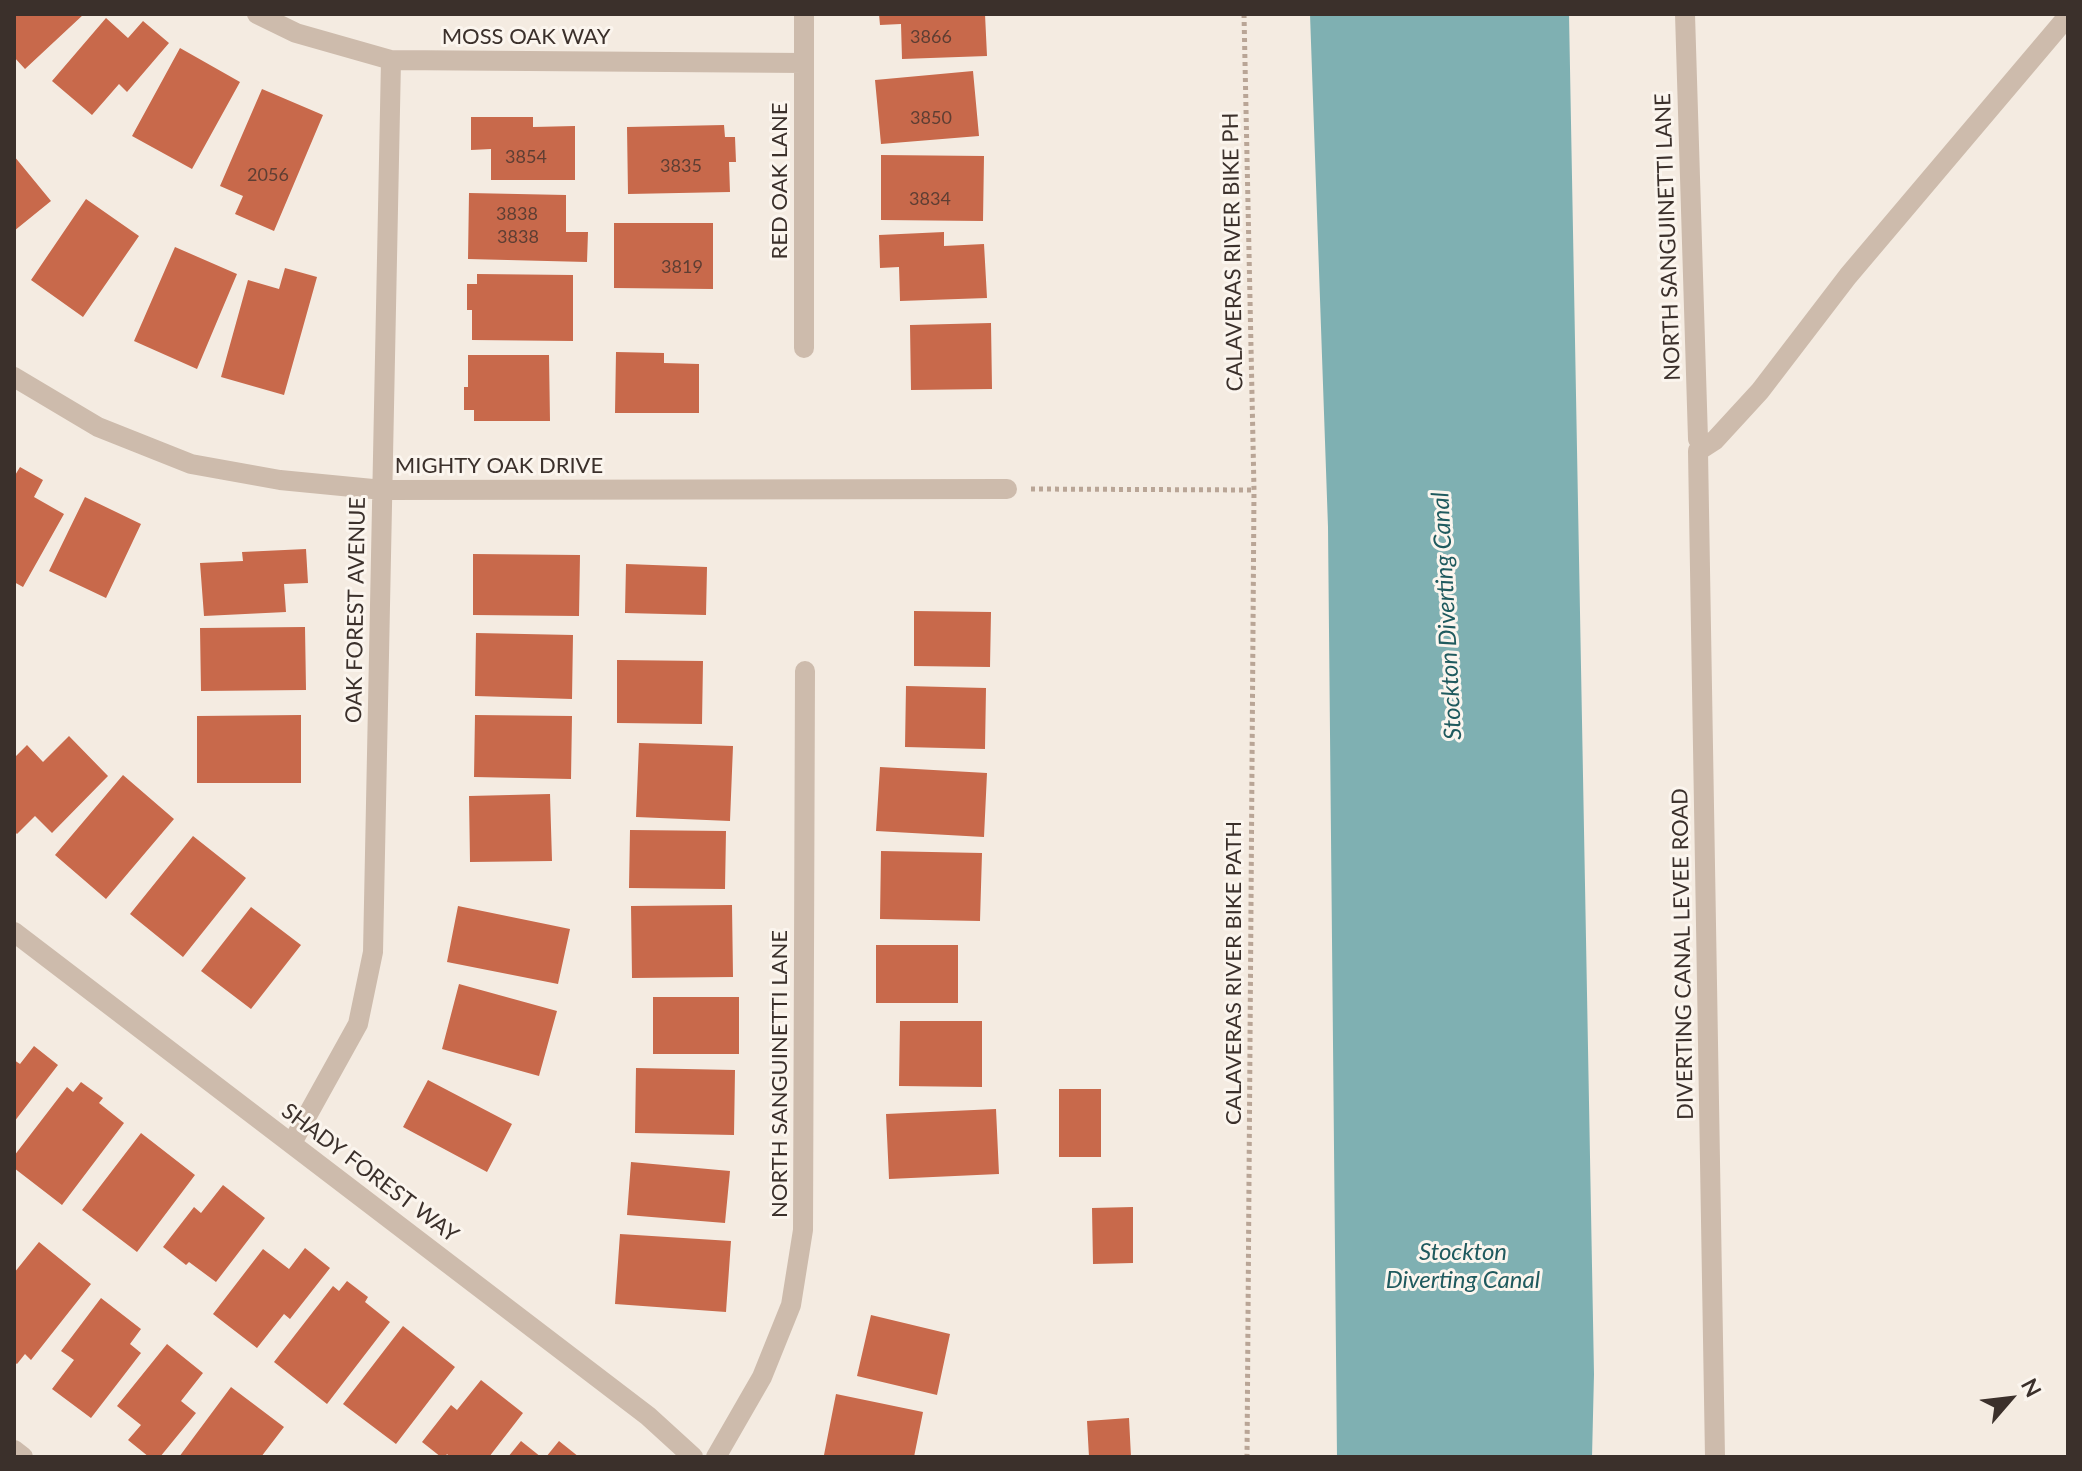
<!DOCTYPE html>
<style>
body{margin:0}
#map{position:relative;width:2082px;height:1471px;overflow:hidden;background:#f4ebe1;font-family:Lato,sans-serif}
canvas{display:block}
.frame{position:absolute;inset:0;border:16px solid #3b302b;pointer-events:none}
.north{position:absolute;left:1970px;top:1359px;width:80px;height:80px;-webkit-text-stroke:6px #fbf5ee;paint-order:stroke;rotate:62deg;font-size:22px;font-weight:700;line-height:32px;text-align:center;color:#3b302b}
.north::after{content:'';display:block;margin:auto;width:28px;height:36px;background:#3b302b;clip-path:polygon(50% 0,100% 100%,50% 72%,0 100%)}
</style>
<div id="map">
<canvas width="2082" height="1471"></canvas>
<div class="frame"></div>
<div class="north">N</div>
</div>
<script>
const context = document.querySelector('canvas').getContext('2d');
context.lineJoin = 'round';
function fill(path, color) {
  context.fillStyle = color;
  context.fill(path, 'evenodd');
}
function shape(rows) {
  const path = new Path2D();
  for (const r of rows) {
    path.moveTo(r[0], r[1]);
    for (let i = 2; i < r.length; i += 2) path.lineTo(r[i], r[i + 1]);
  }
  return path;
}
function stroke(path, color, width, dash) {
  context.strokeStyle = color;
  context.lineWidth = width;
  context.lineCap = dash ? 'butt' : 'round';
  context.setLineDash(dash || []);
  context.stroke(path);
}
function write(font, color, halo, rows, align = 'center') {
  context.font = font + ' Lato,sans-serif';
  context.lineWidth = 6;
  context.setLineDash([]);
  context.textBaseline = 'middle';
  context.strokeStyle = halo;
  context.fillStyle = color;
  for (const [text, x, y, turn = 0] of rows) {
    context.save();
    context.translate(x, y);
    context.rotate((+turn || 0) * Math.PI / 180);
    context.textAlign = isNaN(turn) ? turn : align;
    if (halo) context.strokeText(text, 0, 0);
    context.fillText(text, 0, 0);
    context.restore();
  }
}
fill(shape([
 [1310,14,1569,14,1594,1374,1592,1457,1337,1457,1328,527]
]), '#7fb0b2');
fill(shape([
 [14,14,84,14,25,69,14,57],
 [879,14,985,14,987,56,902,59,901,24,880,25],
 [106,18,128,38,143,21,169,43,127,92,119,84,92,115,52,81],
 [180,48,240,82,192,169,132,136],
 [973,71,979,136,881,144,875,80],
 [262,89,323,115,274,231,235,214,243,196,220,186],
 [471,117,533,117,533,127,575,126,575,180,491,180,491,149,471,150],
 [724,125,725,137,735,137,736,162,729,162,730,192,628,194,627,127],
 [881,155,984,156,983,221,881,220],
 [14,156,51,201,14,231],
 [469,193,566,195,566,232,588,232,587,262,468,259],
 [86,199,139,236,83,317,31,280],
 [614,223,713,223,713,289,614,288],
 [944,232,944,246,984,244,987,298,900,301,899,267,880,268,879,235],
 [175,247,237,274,197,369,134,341],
 [285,268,317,277,284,395,221,377,248,280,279,289],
 [477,274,573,275,573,341,472,340,472,310,467,310,467,284,477,284],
 [991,323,992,389,911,390,910,325],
 [616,352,664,353,664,363,699,364,699,413,615,413],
 [468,355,549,355,550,421,474,421,474,410,464,410,464,387,468,387],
 [20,467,43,480,34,497,64,514,23,587,14,582,14,477],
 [85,497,141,524,106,598,49,571],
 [306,549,308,583,284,584,286,612,204,616,200,563,243,561,242,552],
 [473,554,580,555,579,616,473,615],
 [626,564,707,567,706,615,625,613],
 [914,611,991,612,990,667,914,666],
 [305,627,306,690,201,691,200,628],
 [476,633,573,635,572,699,475,696],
 [617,660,703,661,702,724,617,723],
 [906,686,986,688,985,749,905,747],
 [301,715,301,783,197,783,197,716],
 [475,715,572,716,571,779,474,777],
 [69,736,108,776,52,833,35,816,17,834,14,831,14,758,27,745,43,762],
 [639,743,733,746,730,821,636,817],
 [880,767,987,773,984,837,876,831],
 [123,775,174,819,106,899,55,855],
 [550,794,552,861,470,862,469,796],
 [630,830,726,831,725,889,629,888],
 [193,836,246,878,183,957,130,914],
 [881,851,982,853,980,921,880,919],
 [732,905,733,977,632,978,631,906],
 [458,906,570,929,558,984,447,962],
 [251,907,301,945,251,1009,201,971],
 [876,945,958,945,958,1003,876,1003],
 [459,984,557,1011,539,1076,442,1049],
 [653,997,739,997,739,1054,653,1054],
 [900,1021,982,1021,982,1087,899,1086],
 [34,1046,58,1065,14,1122,14,1060,20,1064],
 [636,1068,735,1070,734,1135,635,1133],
 [428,1080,512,1124,487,1172,403,1127],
 [81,1082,103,1098,99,1103,124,1123,62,1205,14,1168,14,1156,67,1087,73,1092],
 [1059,1089,1101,1089,1101,1157,1059,1157],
 [996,1109,999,1174,889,1179,886,1114],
 [141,1133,195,1175,137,1252,82,1210],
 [631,1162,730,1171,725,1223,627,1215],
 [223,1185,265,1218,216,1282,189,1262,186,1265,163,1247,194,1207,201,1213],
 [1133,1207,1133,1263,1093,1264,1092,1208],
 [620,1234,731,1241,726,1312,615,1304],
 [39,1242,91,1284,31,1360,25,1354,17,1364,14,1362,14,1273],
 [305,1248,330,1268,290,1319,284,1314,257,1348,213,1314,263,1249,289,1269],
 [347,1281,368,1297,365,1302,390,1322,327,1404,274,1362,333,1286,339,1291],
 [101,1298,141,1329,130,1344,141,1353,91,1418,52,1389,74,1360,61,1351],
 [871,1315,950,1334,937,1395,857,1376],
 [403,1326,455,1367,396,1444,343,1404],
 [167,1344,203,1373,181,1401,196,1413,160,1457,149,1457,128,1440,141,1425,117,1406],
 [481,1380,523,1413,489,1457,450,1457,447,1454,445,1457,441,1457,422,1442,451,1405,457,1410],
 [231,1387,284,1427,261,1457,179,1457],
 [836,1394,923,1412,914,1457,824,1455],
 [1129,1418,1131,1457,1089,1457,1087,1421],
 [521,1441,541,1457,508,1457],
 [559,1441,579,1457,546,1457]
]), '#c8694b');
stroke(shape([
 [1244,14,1254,490,1247,1457],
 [1031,489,1254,490]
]), '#b9a596', 5, [4, 4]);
stroke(shape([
 [257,14,296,33,391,60,804,63],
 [1685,14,1698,439,1706,446],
 [804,348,804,14],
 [14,377,98,427,191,464,280,480,383,490,1007,489],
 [14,932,648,1416,693,1457],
 [292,1143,358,1024,373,952,391,60],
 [14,1450,23,1457],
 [716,1457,762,1377,791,1305,803,1230,805,671],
 [1715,1457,1698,451,1715,440,1760,391,1848,276,2068,16]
]), '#cdbbac', 20);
write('18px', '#5e3e33', null, [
 ["3866",931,37],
 ["3850",931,118],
 ["3854",526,157],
 ["3835",681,166],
 ["2056",268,175],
 ["3834",930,199],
 ["3838",517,214],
 ["3838",518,237],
 ["3819",682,267]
]);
write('22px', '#3b302b', '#fbf5ee', [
 ["MOSS OAK WAY",526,37],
 ["RED OAK LANE",780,181,-90],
 ["NORTH SANGUINETTI LANE",1668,237,-92],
 ["CALAVERAS RIVER BIKE PH",1233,252,-91],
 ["MIGHTY OAK DRIVE",499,466],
 ["OAK FOREST AVENUE",356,610,-89],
 ["DIVERTING CANAL LEVEE ROAD",1683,954,-91],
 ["CALAVERAS RIVER BIKE PATH",1234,973,-90],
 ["NORTH SANGUINETTI LANE",780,1074,-90],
 ["SHADY FOREST WAY",370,1173,37]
]);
write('italic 24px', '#1f5a5e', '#fbf5ee', [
 ["Stockton Diverting Canal",1447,616,-93],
 ["Stockton",1463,1252],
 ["Diverting Canal",1463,1280]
]);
</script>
